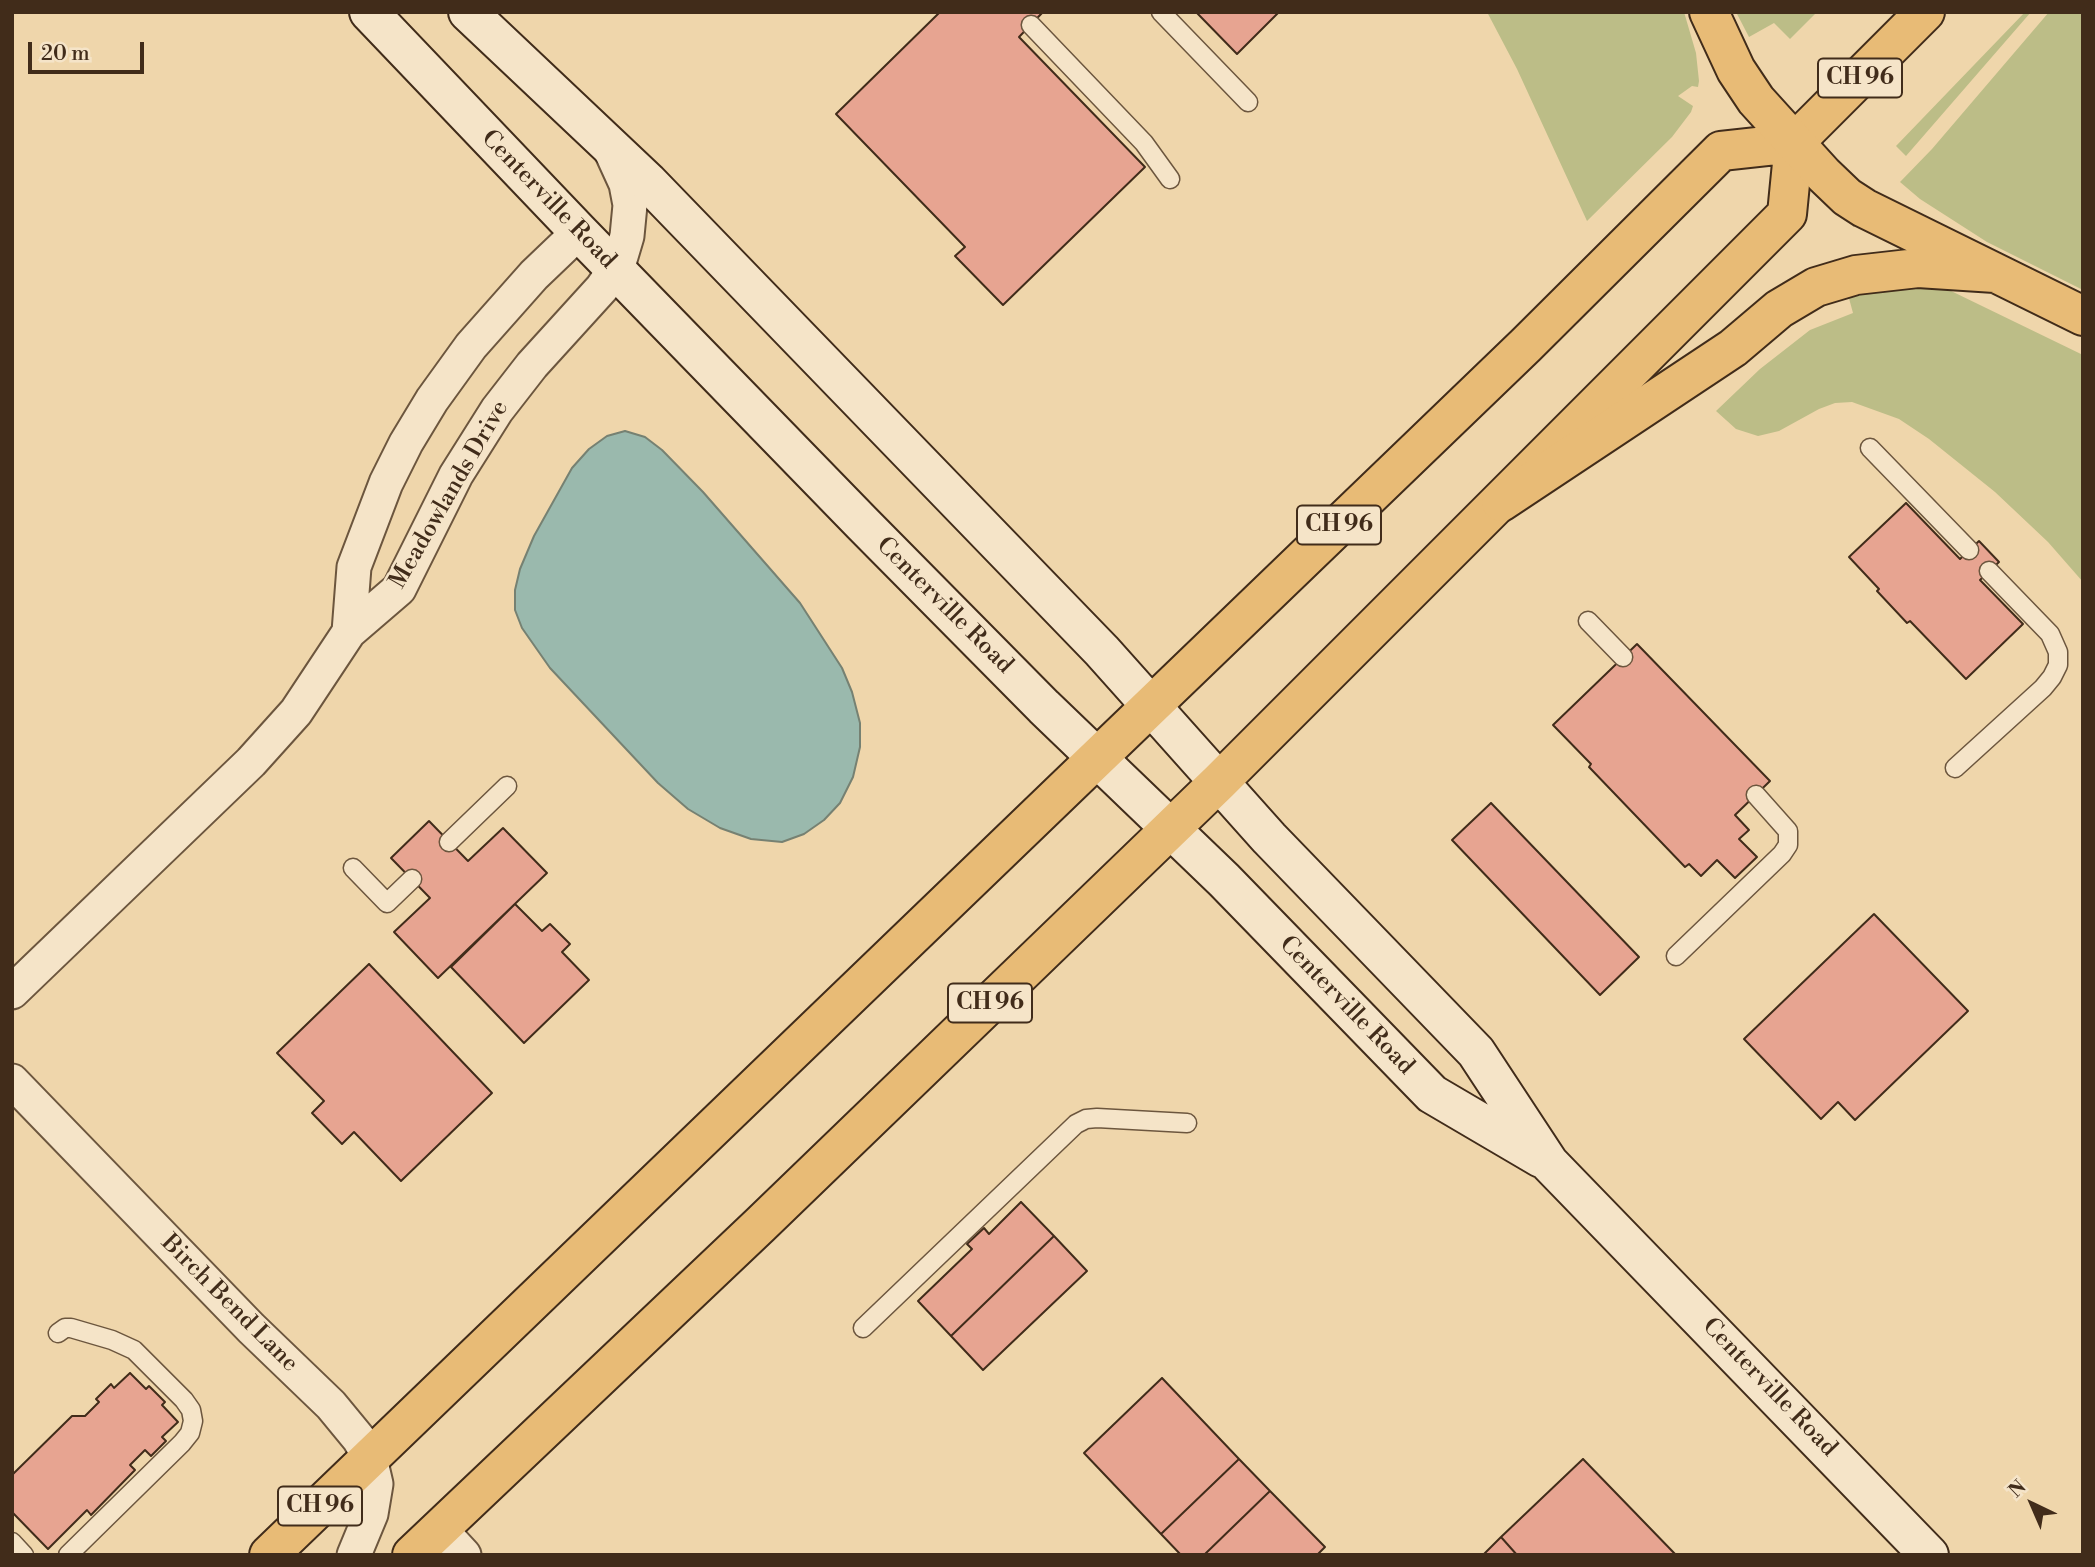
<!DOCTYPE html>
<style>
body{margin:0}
#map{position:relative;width:2095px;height:1567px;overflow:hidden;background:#efd6ab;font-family:"Libre Bodoni",serif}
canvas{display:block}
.frame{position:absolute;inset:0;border:14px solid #412c1a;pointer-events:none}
.north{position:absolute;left:1997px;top:1469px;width:70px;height:70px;-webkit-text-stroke:5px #f5e4c8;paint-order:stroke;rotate:316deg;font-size:19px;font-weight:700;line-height:28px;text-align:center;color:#412c1a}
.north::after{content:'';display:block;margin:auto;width:24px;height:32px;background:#412c1a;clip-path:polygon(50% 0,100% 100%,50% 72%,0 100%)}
.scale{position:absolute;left:28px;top:42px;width:116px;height:32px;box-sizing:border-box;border:4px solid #412c1a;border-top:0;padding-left:9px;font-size:21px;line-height:24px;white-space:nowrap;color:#412c1a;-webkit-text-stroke:5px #f5e4c8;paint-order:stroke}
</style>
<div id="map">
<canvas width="2095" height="1567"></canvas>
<div class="frame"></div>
<div class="north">N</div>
<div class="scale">20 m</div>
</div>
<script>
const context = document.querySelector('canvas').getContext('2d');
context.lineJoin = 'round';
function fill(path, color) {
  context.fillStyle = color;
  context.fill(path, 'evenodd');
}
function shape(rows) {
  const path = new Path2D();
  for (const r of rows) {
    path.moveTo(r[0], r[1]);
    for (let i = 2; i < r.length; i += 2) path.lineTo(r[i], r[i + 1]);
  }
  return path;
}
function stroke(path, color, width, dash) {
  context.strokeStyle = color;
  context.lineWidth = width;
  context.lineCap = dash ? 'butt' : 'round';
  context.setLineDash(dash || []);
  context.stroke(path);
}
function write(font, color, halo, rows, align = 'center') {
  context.font = font + ' "Libre Bodoni",serif';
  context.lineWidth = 5;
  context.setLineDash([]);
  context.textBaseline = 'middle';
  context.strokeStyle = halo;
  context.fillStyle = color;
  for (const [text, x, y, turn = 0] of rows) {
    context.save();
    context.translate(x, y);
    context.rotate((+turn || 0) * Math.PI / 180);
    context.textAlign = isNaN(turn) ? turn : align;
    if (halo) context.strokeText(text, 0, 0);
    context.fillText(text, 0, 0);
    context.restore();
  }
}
fill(shape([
 [1487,12,1684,12,1696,53,1699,81,1698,87,1692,86,1678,96,1693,106,1691,112,1672,137,1587,221,1517,69],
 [1736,12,1817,12,1790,39,1774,23,1749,37],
 [2025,12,2031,12,1906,156,1896,146],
 [2049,12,2083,12,2083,290,1987,242,1920,199,1900,182,1932,149],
 [1884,286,1938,287,1947,289,2083,355,2083,582,2048,542,1995,492,1929,439,1899,419,1852,402,1835,403,1819,409,1779,431,1758,436,1736,429,1716,411,1760,369,1810,330,1853,313,1847,291]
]), '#bcbd87');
const water = shape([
 [625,431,645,437,662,450,703,492,800,603,842,668,852,692,860,723,860,747,853,777,840,803,824,820,804,834,782,842,751,839,720,828,688,809,658,783,550,668,522,628,515,610,515,590,520,569,534,536,572,468,589,449,607,436,625,431]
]);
fill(water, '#9ab9ad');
stroke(water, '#768172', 2);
const building = shape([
 [940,12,1043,12,1019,37,1145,167,1003,305,955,256,965,247,836,114,940,12],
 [1196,12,1279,12,1237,54,1196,12],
 [1906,503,1960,559,1979,541,1999,562,1980,580,2023,624,1966,679,1910,621,1907,623,1877,591,1879,589,1849,557,1906,503],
 [1637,644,1770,781,1735,815,1749,830,1739,839,1757,857,1735,878,1717,860,1701,876,1689,864,1685,867,1589,767,1591,764,1553,725,1637,644],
 [1491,803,1639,957,1600,995,1452,840,1491,803],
 [429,821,468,861,503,828,547,873,438,978,394,932,430,898,391,858,429,821],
 [515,904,542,931,550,924,570,944,562,952,589,980,524,1043,451,967,515,904],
 [1874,914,1968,1011,1855,1120,1838,1102,1821,1119,1744,1039,1874,914],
 [369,964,492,1093,401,1181,354,1132,342,1144,312,1113,324,1101,277,1053,369,964],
 [1021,1202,1054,1236,951,1336,918,1301,972,1249,967,1244,984,1228,989,1234,1021,1202],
 [1054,1236,1087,1271,983,1370,951,1336,1054,1236],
 [130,1373,146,1389,149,1386,165,1402,162,1405,178,1422,162,1437,166,1441,151,1456,145,1450,130,1465,135,1470,91,1515,87,1510,48,1549,12,1512,12,1475,72,1416,85,1416,99,1402,96,1399,111,1384,114,1388,130,1373],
 [1162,1378,1239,1459,1161,1534,1084,1453,1162,1378],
 [1239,1459,1270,1491,1204,1555,1181,1555,1161,1534,1239,1459],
 [1583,1459,1676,1555,1517,1555,1501,1537,1583,1459],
 [1270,1491,1325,1547,1317,1555,1204,1555,1270,1491],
 [1501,1537,1517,1555,1483,1555,1501,1537]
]);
fill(building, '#e7a491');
stroke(building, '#412c1a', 2);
const lane = shape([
 [1161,12,1248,102],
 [1031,25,1144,143,1170,179],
 [1870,448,1969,550],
 [1588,621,1623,657],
 [1955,768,2043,688,2052,677,2058,665,2058,652,2050,634,1989,571],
 [449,842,507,786],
 [353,868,387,903,412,879],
 [1676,956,1782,854,1788,845,1788,831,1756,795],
 [863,1328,1076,1124,1086,1119,1097,1118,1187,1123],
 [58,1333,65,1328,71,1328,112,1340,134,1350,184,1400,191,1410,193,1421,190,1433,182,1443,68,1555],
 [12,1542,24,1555]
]);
const street = shape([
 [349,632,354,567,386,483,406,443,432,400,471,346,534,275,579,232],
 [12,992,251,762,296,712,349,632,399,589,456,475,497,410,532,365,602,288,619,263,627,236,630,205,626,184,610,149],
 [12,1081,251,1328,331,1405,359,1439,370,1458,376,1484,371,1514,354,1555],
 [440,1529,464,1555]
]);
const secondary = shape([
 [369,12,579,232,862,523,1044,707,1224,880,1432,1094,1541,1158],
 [468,12,648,182,1102,651,1269,838,1476,1052,1549,1163,1929,1555]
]);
const primary = shape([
 [269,1555,1526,345,1721,151,1794,143,1925,12],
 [412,1555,760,1225,1219,782,1787,214,1794,143]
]);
const highway = shape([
 [1709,12,1736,70,1756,100,1824,175,1847,197,1864,208,2083,316],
 [1501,502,1733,348,1779,309,1816,287,1856,275,1918,268,1995,273]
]);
stroke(lane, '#6c563e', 21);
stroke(street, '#6c563e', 37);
stroke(secondary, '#412c1a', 42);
stroke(primary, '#412c1a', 42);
stroke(highway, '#412c1a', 42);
stroke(lane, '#f5e4c8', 18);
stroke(street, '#f5e4c8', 33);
stroke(secondary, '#f5e4c8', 38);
stroke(primary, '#e8bb76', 38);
stroke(highway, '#e8bb76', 38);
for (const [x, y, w] of [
 [1860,78,84],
 [1339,525,84],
 [990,1003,84],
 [320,1506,84]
]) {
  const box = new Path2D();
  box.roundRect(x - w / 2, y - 19.5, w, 39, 5);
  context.fillStyle = '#f5e4c8';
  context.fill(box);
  stroke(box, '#412c1a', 2);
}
write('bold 23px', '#412c1a', null, [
 ["CH 96",1860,78],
 ["CH 96",1339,525],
 ["CH 96",990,1003],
 ["CH 96",320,1506]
]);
write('24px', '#412c1a', '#f5e4c8', [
 ["Centerville Road",548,200,46],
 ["Meadowlands Drive",450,495,-60],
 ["Centerville Road",944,606,45],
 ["Centerville Road",1346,1006,46],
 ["Birch Bend Lane",229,1304,45],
 ["Centerville Road",1769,1388,46]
]);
</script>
